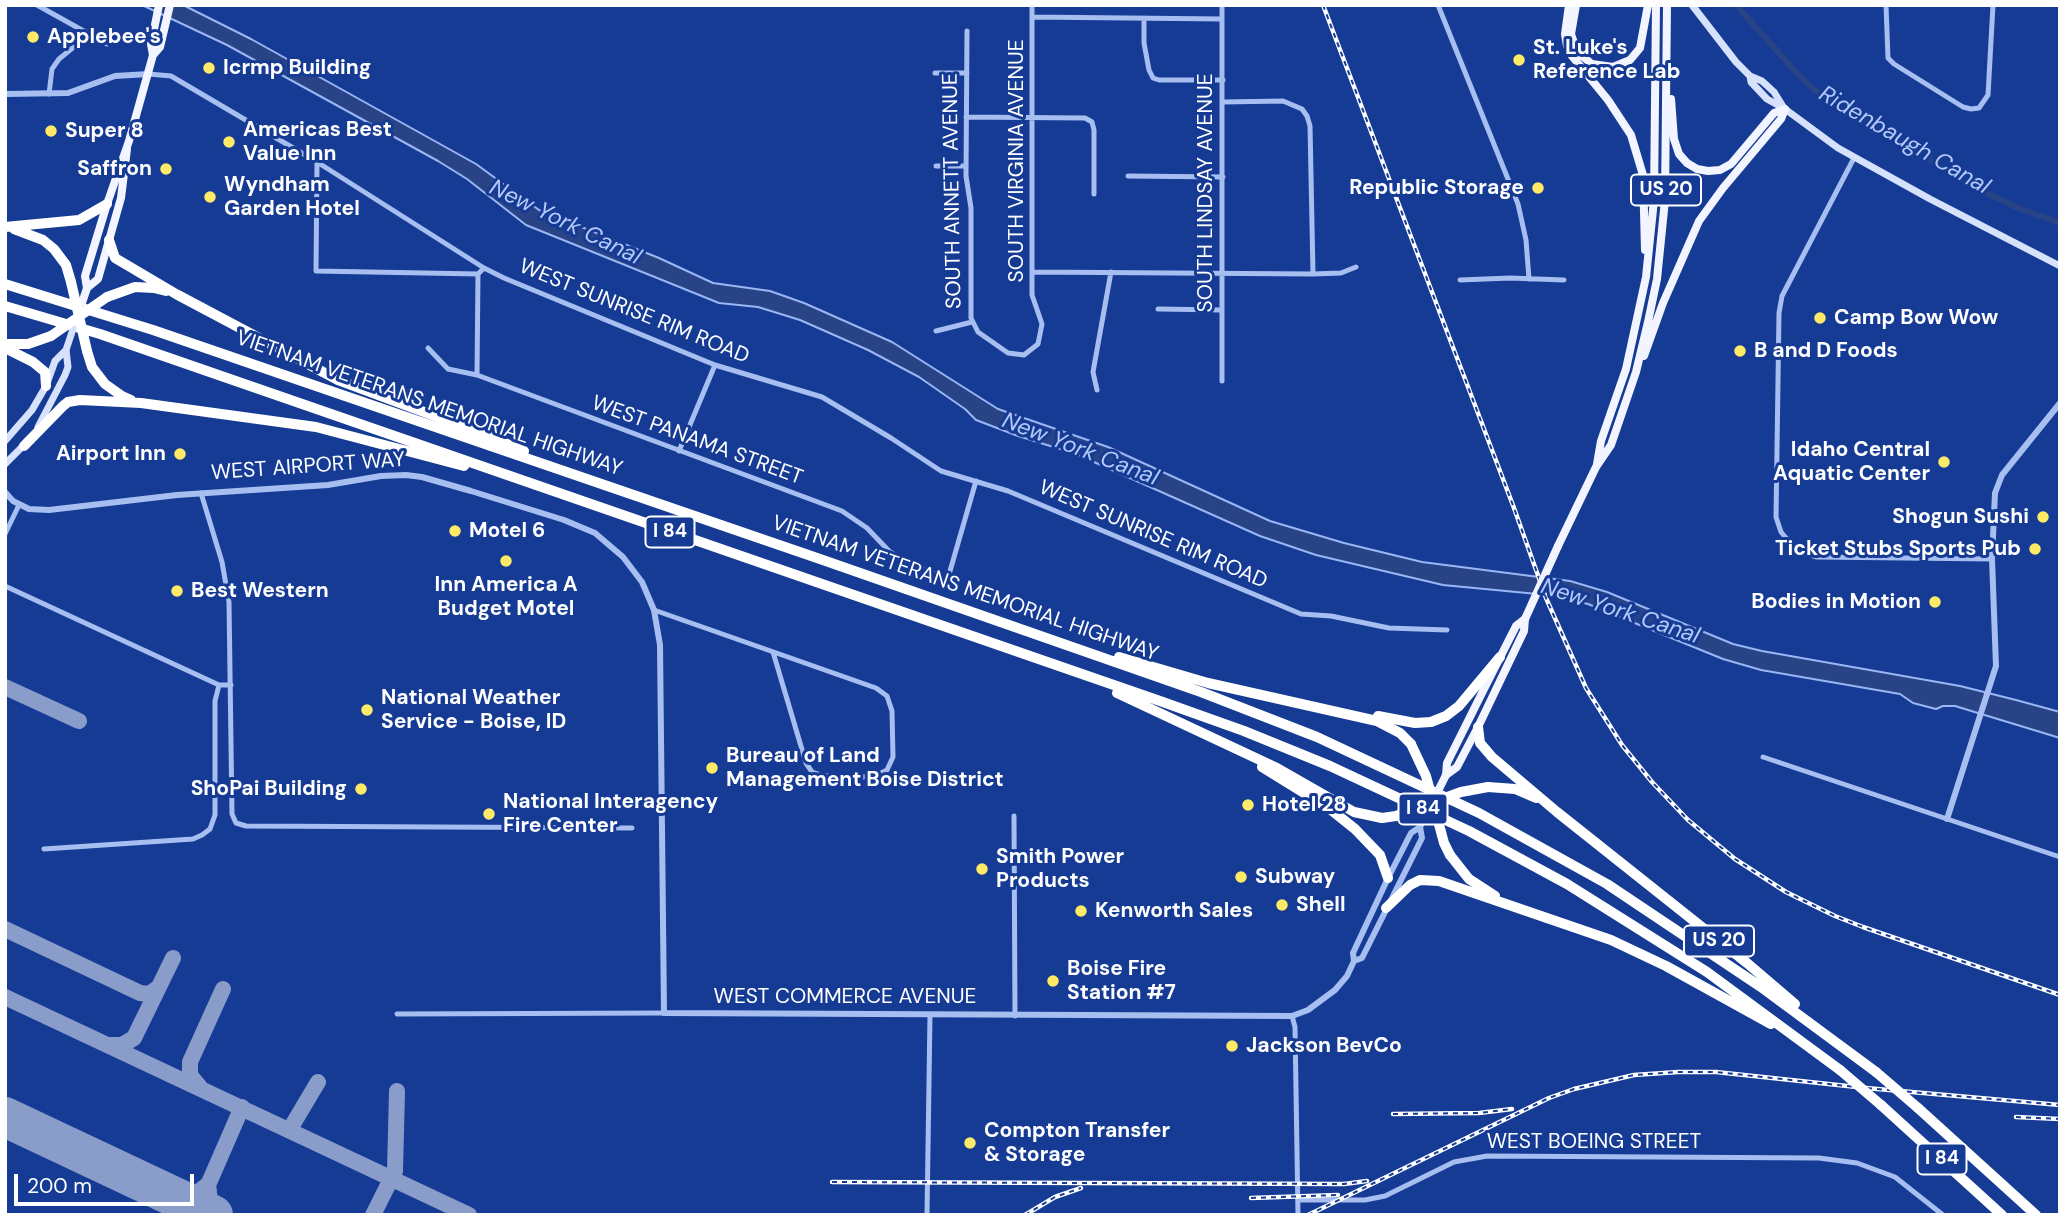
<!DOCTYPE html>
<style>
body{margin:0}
#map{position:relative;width:2065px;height:1220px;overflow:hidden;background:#163b95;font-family:"DM Sans",sans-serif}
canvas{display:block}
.frame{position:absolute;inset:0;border:7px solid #fff;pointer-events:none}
.scale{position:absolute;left:14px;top:1174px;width:180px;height:32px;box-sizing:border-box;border:4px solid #fff;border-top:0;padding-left:9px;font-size:21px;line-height:24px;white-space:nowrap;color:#fff;-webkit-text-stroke:5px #163b95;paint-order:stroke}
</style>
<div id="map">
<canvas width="2065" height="1220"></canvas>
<div class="frame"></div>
<div class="scale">200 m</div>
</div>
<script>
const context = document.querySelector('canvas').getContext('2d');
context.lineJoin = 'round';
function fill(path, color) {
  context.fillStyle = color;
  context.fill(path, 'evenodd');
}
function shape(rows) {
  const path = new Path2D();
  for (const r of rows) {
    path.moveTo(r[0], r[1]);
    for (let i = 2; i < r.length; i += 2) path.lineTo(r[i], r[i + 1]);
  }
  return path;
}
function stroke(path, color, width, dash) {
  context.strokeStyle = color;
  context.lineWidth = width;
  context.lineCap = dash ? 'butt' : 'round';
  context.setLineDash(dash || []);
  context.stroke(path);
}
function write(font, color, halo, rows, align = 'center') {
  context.font = font + ' "DM Sans",sans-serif';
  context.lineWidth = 6;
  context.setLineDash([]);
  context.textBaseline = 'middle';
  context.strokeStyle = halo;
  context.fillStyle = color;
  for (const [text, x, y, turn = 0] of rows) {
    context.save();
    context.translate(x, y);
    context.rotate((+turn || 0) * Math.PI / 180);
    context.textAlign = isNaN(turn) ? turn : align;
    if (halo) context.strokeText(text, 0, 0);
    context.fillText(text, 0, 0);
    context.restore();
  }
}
const water = shape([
 [142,5,183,5,251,39,476,164,539,210,659,258,713,283,770,291,804,303,892,342,998,409,1108,447,1270,521,1344,543,1422,562,1570,581,1607,592,1733,644,1762,651,1960,686,2016,700,2060,712,2060,738,1955,706,1943,706,1936,709,1913,703,1900,694,1761,670,1723,659,1588,604,1558,596,1443,585,1316,555,1260,536,1076,454,1018,436,976,420,965,409,919,377,868,350,800,320,758,307,719,303,526,225,467,179,438,161,227,45,142,5]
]);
fill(water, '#294387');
stroke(water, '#9ab6f4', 2);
stroke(shape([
 [1736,5,1803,80,1831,103,1889,134,1970,185,2018,208,2060,223]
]), '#294387', 6);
stroke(shape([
 [5,687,79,721],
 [5,929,140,993,149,994,159,987],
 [5,997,469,1215],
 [109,1045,122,1045,134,1038,173,958],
 [200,1087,190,1075,190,1062,223,989],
 [293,1124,318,1082],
 [208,1184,210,1201,219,1215],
 [169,1194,194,1195,207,1185],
 [195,1215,242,1107],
 [373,1215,395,1171,397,1091]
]), '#8a9dca', 16);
stroke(shape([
 [5,1117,213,1215]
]), '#8a9dca', 40);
stroke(shape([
 [37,5,107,44],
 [1438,5,1518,204,1526,240,1529,279],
 [1886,5,1888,58,1894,64,1963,107,1971,109,1979,108,1988,95,1993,5],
 [1032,17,1222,19],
 [1144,18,1144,43,1149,70,1153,78,1159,80,1223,80],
 [967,31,966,176,971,208,971,318,978,332,1008,353,1024,355,1038,344,1042,324,1032,295,1032,5],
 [935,73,967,73],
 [149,74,171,76,317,162,484,268,504,278,715,365,822,397,891,438,941,471,1008,491,1301,614,1331,616,1389,628,1447,630],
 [49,94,52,69,59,59,75,46,84,31],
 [1223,102,1283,101,1302,109,1307,116,1310,126,1313,274],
 [966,117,1085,118,1092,122,1094,130,1094,194],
 [1854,158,1782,296,1779,313,1776,517,1781,532,1797,551,1817,557,1992,559],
 [317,162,316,271,478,274],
 [936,166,966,166],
 [1128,176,1223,177],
 [1032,272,1313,274,1341,273,1356,267],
 [1460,280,1510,278,1564,280],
 [1158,309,1222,310],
 [936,331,972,322],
 [428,348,448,369,477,375,842,511,867,528,889,551,913,566,948,578,976,481],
 [477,375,478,274,484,268],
 [1222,381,1222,5],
 [1097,390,1093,372,1111,272],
 [679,451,715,365],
 [201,493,222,562,229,602,232,814,236,823,246,826,632,828],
 [5,534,19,505],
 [5,586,219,685,231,685],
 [654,610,876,688,887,696,892,711,893,757,887,770,873,777,824,776,812,772,806,763,773,652],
 [1763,757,2060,857],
 [1014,816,1015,1016],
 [44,849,193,839,202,835,210,829,215,815,215,701,219,685],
 [397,1014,664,1013],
 [1292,1016,1295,1027,1298,1215],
 [1298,1200,1365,1200,1385,1196,1454,1162,1487,1156,1819,1158,1857,1163,1895,1177,1943,1215],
 [927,1215,930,1015]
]), '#a7bef1', 5);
stroke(shape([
 [5,94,68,93,115,76,149,74],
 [5,492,13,501,29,509,49,510,177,495,328,485,381,476,406,475,422,477,471,491,564,520,595,533,623,557,642,582,654,610,660,645,664,1013,1292,1016,1308,1010,1335,990,1347,976,1354,961,1353,953,1388,878,1411,833,1420,827,1422,838,1362,958,1354,961],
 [1947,819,1996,666,1992,559,1995,493,2002,475,2060,403]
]), '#a7bef1', 6);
stroke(shape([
 [1692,5,1736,62,1750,76,1762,81,1774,92,1784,108],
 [1750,76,1751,82,1767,99,1785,109,1838,148,1930,199,2060,266],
 [38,427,65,375,68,367,66,350],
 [5,441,32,410,46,386,55,361,66,350],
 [5,464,27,442]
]), '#d6e1fc', 7);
stroke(shape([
 [1569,5,1565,34,1567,46,1572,56,1608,100,1631,135,1643,175,1645,250],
 [1576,5,1571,34,1577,52,1592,64,1613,67,1630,60,1640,48,1648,5],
 [153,55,151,44,159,5],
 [1671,99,1674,139,1679,154,1687,163,1697,169,1708,171,1720,170,1731,164,1774,113,1785,109],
 [127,149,121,198,98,279,87,288,85,276,107,204,129,141,153,55,160,47,170,5],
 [1644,356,1663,303,1699,221,1723,188,1781,119,1785,109],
 [1597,464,1601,441,1626,369,1646,277,1654,200,1656,5],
 [1558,546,1596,467,1611,445,1636,372,1648,322,1657,279,1665,200,1667,5],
 [1446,775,1447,763,1484,689,1516,626,1525,619],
 [1446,775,1457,767,1478,727,1524,631,1525,619]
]), '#f2f5ff', 8);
stroke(shape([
 [5,227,79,220,107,204],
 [14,229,43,240,54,249,66,265,71,282],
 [109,240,115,258,176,294,338,380,486,435,524,451],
 [5,284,153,330,820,559,1201,692,1317,737,1479,813,1607,884,1761,987,1876,1072],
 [107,297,135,287,154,288,166,291],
 [5,306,100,334,1160,701,1244,731,1330,766,1469,831,1567,884,1707,972,1840,1070],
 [5,344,28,344,51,336],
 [5,348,33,362,45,372,46,386],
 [87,351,92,367,105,384,122,396,131,400],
 [24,446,63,406,68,402,80,400,141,403,316,427,464,466],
 [1119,657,1208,683,1377,721,1400,733,1411,744],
 [1117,693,1277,768,1354,812,1382,818],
 [1378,716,1415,723,1431,722,1446,716,1459,706,1500,657],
 [1478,727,1480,743,1492,757,1557,812,1747,963,1795,1004],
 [1262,767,1330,809,1355,829,1380,855,1388,878],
 [1488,787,1515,789,1536,798],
 [1450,855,1469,879,1495,896],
 [1386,908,1410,885,1420,880,1439,881,1611,940,1666,966,1771,1024],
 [1881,1105,2002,1215],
 [1918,1108,2036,1215]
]), '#fff', 10);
const rail = shape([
 [1323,5,1514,508,1546,598,1586,688,1622,745,1652,782,1688,820,1735,859,1786,892,1835,916,1863,927,2060,995],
 [1393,1114,1479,1113,1512,1109],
 [2016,1117,2060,1119],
 [832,1182,1344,1184,1367,1181],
 [1251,1198,1338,1195],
 [1025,1215,1055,1197,1081,1188],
 [1308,1215,1549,1098,1574,1089,1634,1075,1678,1072,1716,1072,1866,1088,2060,1105]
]);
stroke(rail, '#fff', 4.5);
stroke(rail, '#163b95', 2, [5]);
stroke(shape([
 [1420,827,1432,804]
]), '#a7bef1', 6);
stroke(shape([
 [66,350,77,317]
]), '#d6e1fc', 7);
stroke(shape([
 [78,315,87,288],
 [1525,619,1558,546],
 [1433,801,1446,775]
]), '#f2f5ff', 8);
stroke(shape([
 [71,282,87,351],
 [51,336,107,297],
 [1411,744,1426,776,1444,843,1450,855],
 [1382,818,1396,816,1461,792,1488,787],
 [1840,1070,1881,1105],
 [1876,1072,1918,1108]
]), '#fff', 10);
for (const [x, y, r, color] of [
 [33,37,7,"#ffea68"],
 [1519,60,7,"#ffea68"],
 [209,68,7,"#ffea68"],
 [51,131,7,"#ffea68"],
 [229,142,7,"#ffea68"],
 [166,169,7,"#ffea68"],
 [1538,188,7,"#ffea68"],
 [210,197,7,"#ffea68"],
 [1820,318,7,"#ffea68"],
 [1740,351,7,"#ffea68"],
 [180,454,7,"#ffea68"],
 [1944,462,7,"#ffea68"],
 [2043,517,7,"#ffea68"],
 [455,531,7,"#ffea68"],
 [2035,549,7,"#ffea68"],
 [506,561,7,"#ffea68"],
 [177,591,7,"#ffea68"],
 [1935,602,7,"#ffea68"],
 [367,710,7,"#ffea68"],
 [712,768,7,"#ffea68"],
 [361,789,7,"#ffea68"],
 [1248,805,7,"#ffea68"],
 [489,814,7,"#ffea68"],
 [982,869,7,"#ffea68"],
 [1241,877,7,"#ffea68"],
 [1282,905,7,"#ffea68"],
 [1081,911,7,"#ffea68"],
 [1053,981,7,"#ffea68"],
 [1232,1046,7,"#ffea68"],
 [970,1143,7,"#ffea68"]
]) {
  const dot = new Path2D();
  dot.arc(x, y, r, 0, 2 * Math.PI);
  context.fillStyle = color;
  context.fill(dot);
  stroke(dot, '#163b95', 2.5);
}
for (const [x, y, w] of [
 [1666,190,70],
 [670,532,49],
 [1423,809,49],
 [1719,941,70],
 [1942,1159,49]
]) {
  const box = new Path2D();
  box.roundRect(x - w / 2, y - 15.5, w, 31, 5);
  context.fillStyle = '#163b95';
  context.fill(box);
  stroke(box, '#fff', 2);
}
write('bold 19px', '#fff', null, [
 ["US 20",1666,190],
 ["I 84",670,532],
 ["I 84",1423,809],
 ["US 20",1719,941],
 ["I 84",1942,1159]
]);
write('bold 21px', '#fff', '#163b95', [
 ["Applebee's",47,37],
 ["St. Luke's",1533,48],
 ["Reference Lab",1533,72],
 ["Icrmp Building",223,68],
 ["Americas Best",243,130],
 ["Value Inn",243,154],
 ["Super 8",65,131],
 ["Saffron",152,169,"right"],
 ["Wyndham",224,185],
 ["Garden Hotel",224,209],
 ["Republic Storage",1524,188,"right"],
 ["Camp Bow Wow",1834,318],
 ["B and D Foods",1754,351],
 ["Idaho Central",1930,450,"right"],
 ["Aquatic Center",1930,474,"right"],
 ["Airport Inn",166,454,"right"],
 ["Shogun Sushi",2029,517,"right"],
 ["Motel 6",469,531],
 ["Ticket Stubs Sports Pub",2021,549,"right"],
 ["Inn America A",506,585,"center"],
 ["Budget Motel",506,609,"center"],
 ["Best Western",191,591],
 ["Bodies in Motion",1921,602,"right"],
 ["National Weather",381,698],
 ["Service - Boise, ID",381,722],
 ["Bureau of Land",726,756],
 ["Management Boise District",726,780],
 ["ShoPai Building",347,789,"right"],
 ["National Interagency",503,802],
 ["Fire Center",503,826],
 ["Hotel 28",1262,805],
 ["Smith Power",996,857],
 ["Products",996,881],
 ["Subway",1255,877],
 ["Shell",1296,905],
 ["Kenworth Sales",1095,911],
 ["Boise Fire",1067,969],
 ["Station #7",1067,993],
 ["Jackson BevCo",1246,1046],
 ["Compton Transfer",984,1131],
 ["& Storage",984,1155]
], 'left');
write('21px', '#fff', '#163b95', [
 ["SOUTH VIRGINIA AVENUE",1017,161,-90],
 ["SOUTH ANNETT AVENUE",953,191,-91],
 ["SOUTH LINDSAY AVENUE",1206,193,-90],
 ["WEST SUNRISE RIM ROAD",634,312,22],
 ["VIETNAM VETERANS MEMORIAL HIGHWAY",429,404,19],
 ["WEST PANAMA STREET",697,441,20],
 ["WEST AIRPORT WAY",308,467,-4],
 ["WEST SUNRISE RIM ROAD",1153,535,23],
 ["VIETNAM VETERANS MEMORIAL HIGHWAY",965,589,19],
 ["WEST COMMERCE AVENUE",845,997],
 ["WEST BOEING STREET",1594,1142]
]);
write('italic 23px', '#b4c9f8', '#163b95', [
 ["Ridenbaugh Canal",1904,141,30],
 ["New York Canal",565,223,26],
 ["New York Canal",1080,450,21],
 ["New York Canal",1620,612,18]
]);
</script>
